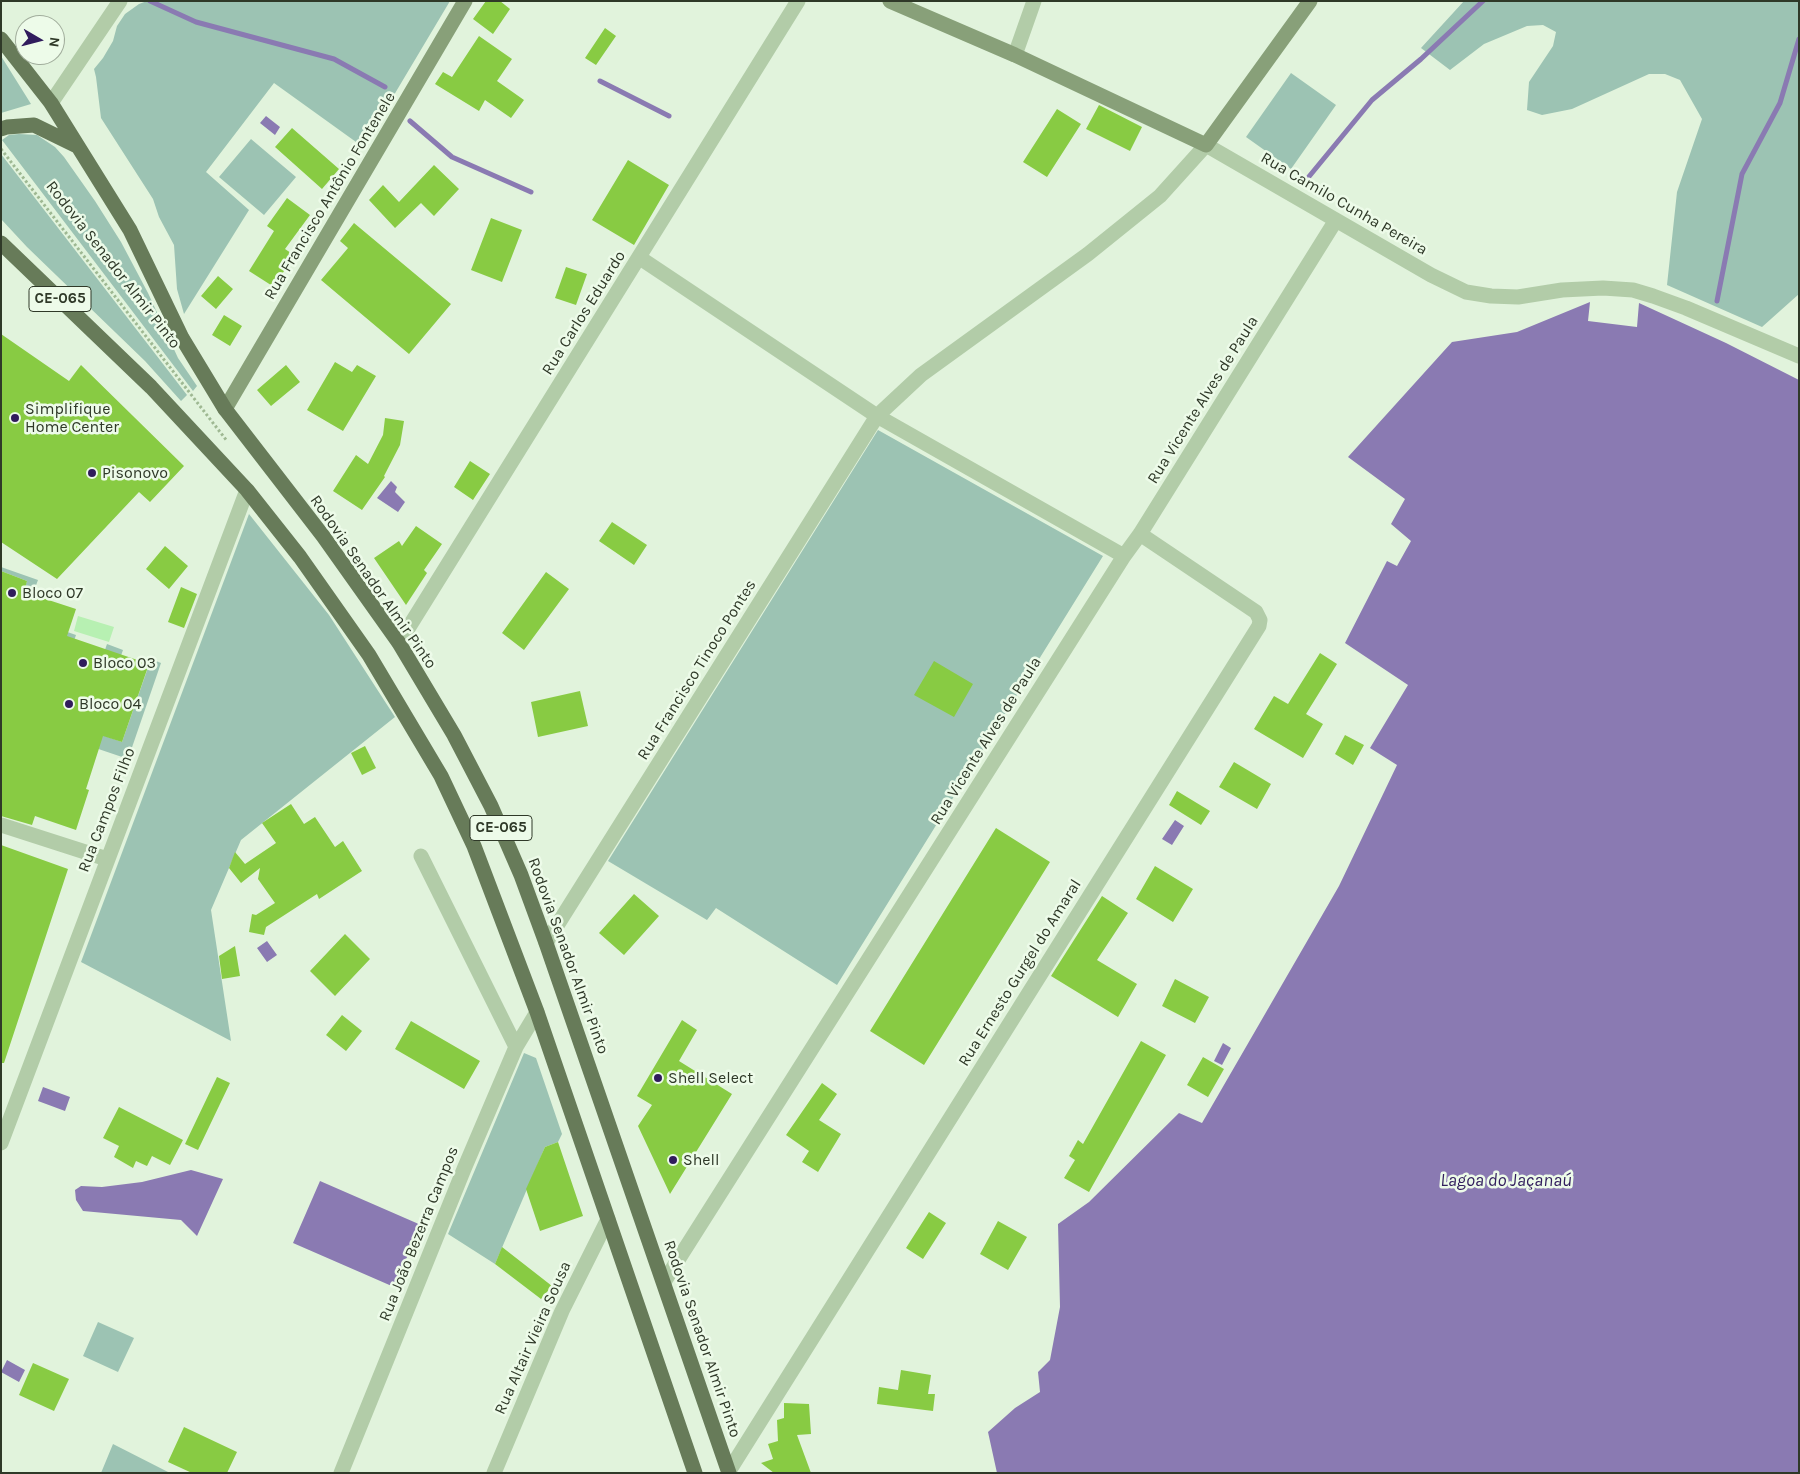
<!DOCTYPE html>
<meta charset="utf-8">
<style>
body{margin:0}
#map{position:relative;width:1800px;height:1474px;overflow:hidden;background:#e1f3dc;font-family:Karla,sans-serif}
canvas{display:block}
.frame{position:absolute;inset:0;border:2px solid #2f3928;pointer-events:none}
.north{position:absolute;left:15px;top:15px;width:50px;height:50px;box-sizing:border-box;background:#edfbe9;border:1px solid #a1ad9c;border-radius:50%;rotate:98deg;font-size:14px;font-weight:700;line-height:20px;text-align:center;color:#2f3928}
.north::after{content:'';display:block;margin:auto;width:18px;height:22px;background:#301c5c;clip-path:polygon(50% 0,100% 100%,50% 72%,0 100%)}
</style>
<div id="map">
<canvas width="1800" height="1474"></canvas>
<div class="frame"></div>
<div class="north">N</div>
</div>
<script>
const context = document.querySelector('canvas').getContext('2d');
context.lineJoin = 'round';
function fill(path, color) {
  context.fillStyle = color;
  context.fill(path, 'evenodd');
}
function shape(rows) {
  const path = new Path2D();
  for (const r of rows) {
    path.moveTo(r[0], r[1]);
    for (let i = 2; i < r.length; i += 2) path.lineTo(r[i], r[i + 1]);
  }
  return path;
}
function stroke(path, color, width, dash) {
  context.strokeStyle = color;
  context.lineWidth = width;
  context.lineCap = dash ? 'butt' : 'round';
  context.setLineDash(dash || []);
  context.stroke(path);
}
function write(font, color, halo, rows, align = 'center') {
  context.font = font + ' Karla,sans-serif';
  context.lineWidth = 5;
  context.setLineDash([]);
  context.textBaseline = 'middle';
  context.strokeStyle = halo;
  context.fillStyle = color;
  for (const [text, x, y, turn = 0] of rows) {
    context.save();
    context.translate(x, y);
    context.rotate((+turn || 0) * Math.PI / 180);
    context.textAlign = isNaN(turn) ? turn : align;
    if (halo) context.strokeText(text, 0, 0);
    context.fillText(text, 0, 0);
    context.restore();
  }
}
fill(shape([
 [147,1,450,1,363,147,274,83,206,172,249,210,184,314,177,289,174,245,159,217,153,199,101,118,96,77,94,69,103,58,113,41,117,26,125,14,139,4],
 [1464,1,1799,1,1799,294,1762,327,1667,285,1677,192,1702,119,1680,80,1665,74,1649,74,1572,109,1542,115,1527,110,1529,82,1553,46,1556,32,1543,25,1527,26,1484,44,1450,70,1421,48],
 [1,56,31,104,1,113],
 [1291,73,1336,105,1291,169,1246,137],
 [19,134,37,135,55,147,64,157,95,201,121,242,148,293,178,358,197,386,193,391,2,140,9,135],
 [251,139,296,177,264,215,219,177],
 [1,154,187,395,181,401,145,361,27,247,1,219],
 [878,430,1103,556,837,985,716,908,707,920,608,861],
 [249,514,329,615,395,717,241,840,211,910,231,1041,81,962],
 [1,567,38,580,24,617,76,635,48,718,78,728,107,644,123,650,94,732,122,742,151,659,161,663,128,759,1,716,1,655,27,581,1,571],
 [524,1053,536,1058,562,1134,558,1142,545,1147,495,1264,448,1234],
 [98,1322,134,1338,118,1372,83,1356],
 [113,1444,170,1473,101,1473]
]), '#9cc3b3');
fill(shape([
 [78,616,114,627,109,642,74,631]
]), '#b7f0b2');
fill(shape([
 [266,116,280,127,275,135,260,123],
 [1590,302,1588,321,1637,327,1639,303,1726,343,1799,380,1799,1473,997,1473,988,1432,1015,1408,1040,1392,1038,1372,1050,1360,1060,1307,1058,1224,1089,1202,1179,1113,1202,1123,1339,886,1397,765,1370,748,1408,685,1345,643,1387,561,1397,566,1411,541,1391,524,1405,499,1348,457,1452,342,1517,332],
 [391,481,397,487,395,492,405,502,398,512,377,498],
 [1175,820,1184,826,1172,845,1162,839],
 [267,941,277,955,267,962,257,948],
 [1223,1043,1231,1048,1222,1065,1214,1061],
 [43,1087,70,1097,65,1111,38,1101],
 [191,1170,223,1179,197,1236,181,1220,83,1211,76,1200,75,1190,81,1186,102,1187,142,1182],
 [320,1181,421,1225,394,1287,293,1243],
 [7,1360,25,1370,19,1382,1,1372]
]), '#8a7ab2');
stroke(shape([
 [150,1,196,22,334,59,385,87],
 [600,81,669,116],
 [410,121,452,157,531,192],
 [1307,179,1372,100,1421,59,1483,1],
 [1717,301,1742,174,1780,103,1799,39]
]), '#8a7ab2', 5);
fill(shape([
 [486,1,500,1,510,9,493,34,473,19],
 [605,28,616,36,596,65,585,58],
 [479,36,512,59,497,81,524,100,511,118,485,100,479,111,435,84,443,72,452,77],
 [1099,105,1142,127,1130,151,1086,129],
 [1057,109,1081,124,1047,177,1023,162],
 [292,128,339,169,322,189,275,147],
 [628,160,669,185,634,245,592,220],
 [434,165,459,189,434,216,421,203,395,228,369,200,383,185,399,202],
 [287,198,310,215,285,249,294,255,274,287,249,271,274,231,267,226],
 [491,218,522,230,502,282,471,270],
 [354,223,451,304,409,354,321,280,348,248,340,241],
 [566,267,587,274,576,305,555,298],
 [218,276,233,289,216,309,201,296],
 [224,315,242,326,230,346,212,335],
 [1,334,69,381,81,365,184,466,150,502,139,492,57,579,1,542],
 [335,362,352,372,357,365,376,376,343,431,307,410],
 [286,365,300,382,271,406,257,390],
 [385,418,404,421,400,445,384,476,385,477,362,510,333,491,356,455,368,464,383,435],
 [470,461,490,474,473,500,454,487],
 [612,522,647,545,634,565,599,541],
 [416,526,442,544,424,570,427,573,406,605,374,558,399,541,402,546],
 [165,546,188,566,169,589,146,569],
 [1,571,27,581,24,592,76,609,67,636,149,664,122,742,103,736,86,789,89,790,76,830,35,816,32,825,1,816],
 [546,572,569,589,524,650,502,633],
 [181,587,197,594,184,628,168,622],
 [1320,653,1337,664,1306,714,1323,724,1303,758,1254,729,1274,696,1288,704],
 [934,661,973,684,954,717,914,695],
 [580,691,588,726,538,737,531,702],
 [1345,735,1364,745,1353,765,1335,754],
 [365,746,376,768,362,775,351,753],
 [1234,762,1271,784,1257,809,1219,787],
 [1177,791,1210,811,1201,825,1169,805],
 [291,804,304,824,315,817,335,847,343,841,362,871,319,899,317,894,266,927,264,935,249,932,252,914,256,915,275,903,258,879,260,868,241,883,229,868,235,852,245,864,276,843,262,823],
 [996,828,1050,862,924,1065,870,1031],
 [1,845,68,869,4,1063,1,1063],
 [1155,866,1193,889,1173,922,1136,899],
 [634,894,659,916,624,955,599,933],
 [1102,896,1128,913,1097,960,1137,984,1118,1017,1051,976],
 [345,934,370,959,335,996,310,971],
 [235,946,240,976,222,979,219,956],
 [1175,979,1209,997,1195,1023,1162,1006],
 [342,1015,362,1031,346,1051,326,1035],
 [682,1020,697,1030,679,1061,732,1094,670,1194,638,1126,652,1105,637,1096],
 [411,1021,480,1061,464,1089,395,1049],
 [1141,1041,1166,1055,1089,1192,1064,1178,1075,1160,1069,1156,1078,1140,1083,1144],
 [1203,1057,1224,1069,1208,1097,1187,1085],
 [217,1077,230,1083,198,1150,185,1144],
 [822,1083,837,1094,819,1120,841,1134,818,1172,802,1162,809,1151,786,1135],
 [119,1107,183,1140,170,1165,152,1156,147,1166,136,1161,133,1168,114,1157,119,1146,103,1138],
 [558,1142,583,1216,540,1231,526,1189,545,1147],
 [929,1212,946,1223,923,1259,906,1248],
 [998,1221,1027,1237,1008,1270,980,1254],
 [502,1247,552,1286,541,1299,495,1264],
 [33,1363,69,1379,54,1411,19,1395],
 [901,1370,931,1375,928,1394,935,1394,933,1411,877,1404,879,1387,898,1390],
 [784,1403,809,1404,811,1434,797,1435,811,1473,774,1473,761,1463,773,1459,768,1444,778,1441,777,1420,784,1418],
 [184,1427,237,1452,227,1473,192,1473,168,1462]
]), '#88cb43');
stroke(shape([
 [1,149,227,441]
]), '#9eb892', 3, [2.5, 2.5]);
stroke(shape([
 [1015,55,1034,1],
 [51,103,120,1],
 [640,258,877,416,1124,556],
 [399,643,798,1],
 [1,825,107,859],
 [421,856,516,1047],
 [546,943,877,416,921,375,1088,254,1160,196,1206,145,1431,275,1466,292,1491,296,1518,297,1562,290,1603,288,1633,290,1653,296,1686,308,1799,356],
 [1,1143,247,490],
 [664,1282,1124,556,1140,534,1336,220],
 [729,1471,1259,626,1260,620,1256,612,1140,534],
 [341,1473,464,1169,516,1047,537,1012],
 [494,1473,562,1311,608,1219]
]), '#b2cca8', 15);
stroke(shape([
 [890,1,1015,55,1206,145,1310,1],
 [225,409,465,1]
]), '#88a079', 15);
stroke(shape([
 [1,39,51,103,130,230,182,338,225,409,323,536,399,643,454,735,491,806,521,875,546,943,729,1473],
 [1,129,7,127,34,125,77,146],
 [1,243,151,387,247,490,300,557,369,655,441,776,474,846,537,1012,695,1473]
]), '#677b59', 15);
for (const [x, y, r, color] of [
 [15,418,5,"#301c5c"],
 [92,473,5,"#301c5c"],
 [12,593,5,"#301c5c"],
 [83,663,5,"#301c5c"],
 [69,704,5,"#301c5c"],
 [658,1078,5,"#301c5c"],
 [673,1160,5,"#301c5c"]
]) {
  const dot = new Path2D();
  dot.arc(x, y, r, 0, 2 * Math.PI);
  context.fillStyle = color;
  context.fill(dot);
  stroke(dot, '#edfbe9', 2);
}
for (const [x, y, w] of [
 [60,299,62],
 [501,828,62]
]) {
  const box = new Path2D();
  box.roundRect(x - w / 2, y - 12.5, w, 25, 4);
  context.fillStyle = '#edfbe9';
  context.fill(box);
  stroke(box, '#2f3928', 1);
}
write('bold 15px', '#2f3928', null, [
 ["CE-065",60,299],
 ["CE-065",501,828]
]);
write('16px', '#2f3928', '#edfbe9', [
 ["Rua Francisco Antônio Fontenele",330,196,-59],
 ["Rua Camilo Cunha Pereira",1344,204,30],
 ["Rodovia Senador Almir Pinto",113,265,52],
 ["Rua Carlos Eduardo",584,313,-58],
 ["Rua Vicente Alves de Paula",1203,400,-58],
 ["Rodovia Senador Almir Pinto",373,582,55],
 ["Rua Francisco Tinoco Pontes",697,670,-58],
 ["Rua Vicente Alves de Paula",986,741,-58],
 ["Rua Campos Filho",107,810,-69],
 ["Rodovia Senador Almir Pinto",568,956,70],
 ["Rua Ernesto Gurgel do Amaral",1020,973,-58],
 ["Rua João Bezerra Campos",419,1234,-68],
 ["Rua Altair Vieira Sousa",533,1338,-66],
 ["Rodovia Senador Almir Pinto",702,1339,71]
]);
write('16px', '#2f3928', '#edfbe9', [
 ["Simplifique",25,409],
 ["Home Center",25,427],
 ["Pisonovo",102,473],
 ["Bloco 07",22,593],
 ["Bloco 03",93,663],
 ["Bloco 04",79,704],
 ["Shell Select",668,1078],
 ["Shell",683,1160]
], 'left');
write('italic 18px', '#301c5c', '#edfbe9', [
 ["Lagoa do Jaçanaú",1506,1181]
]);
</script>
